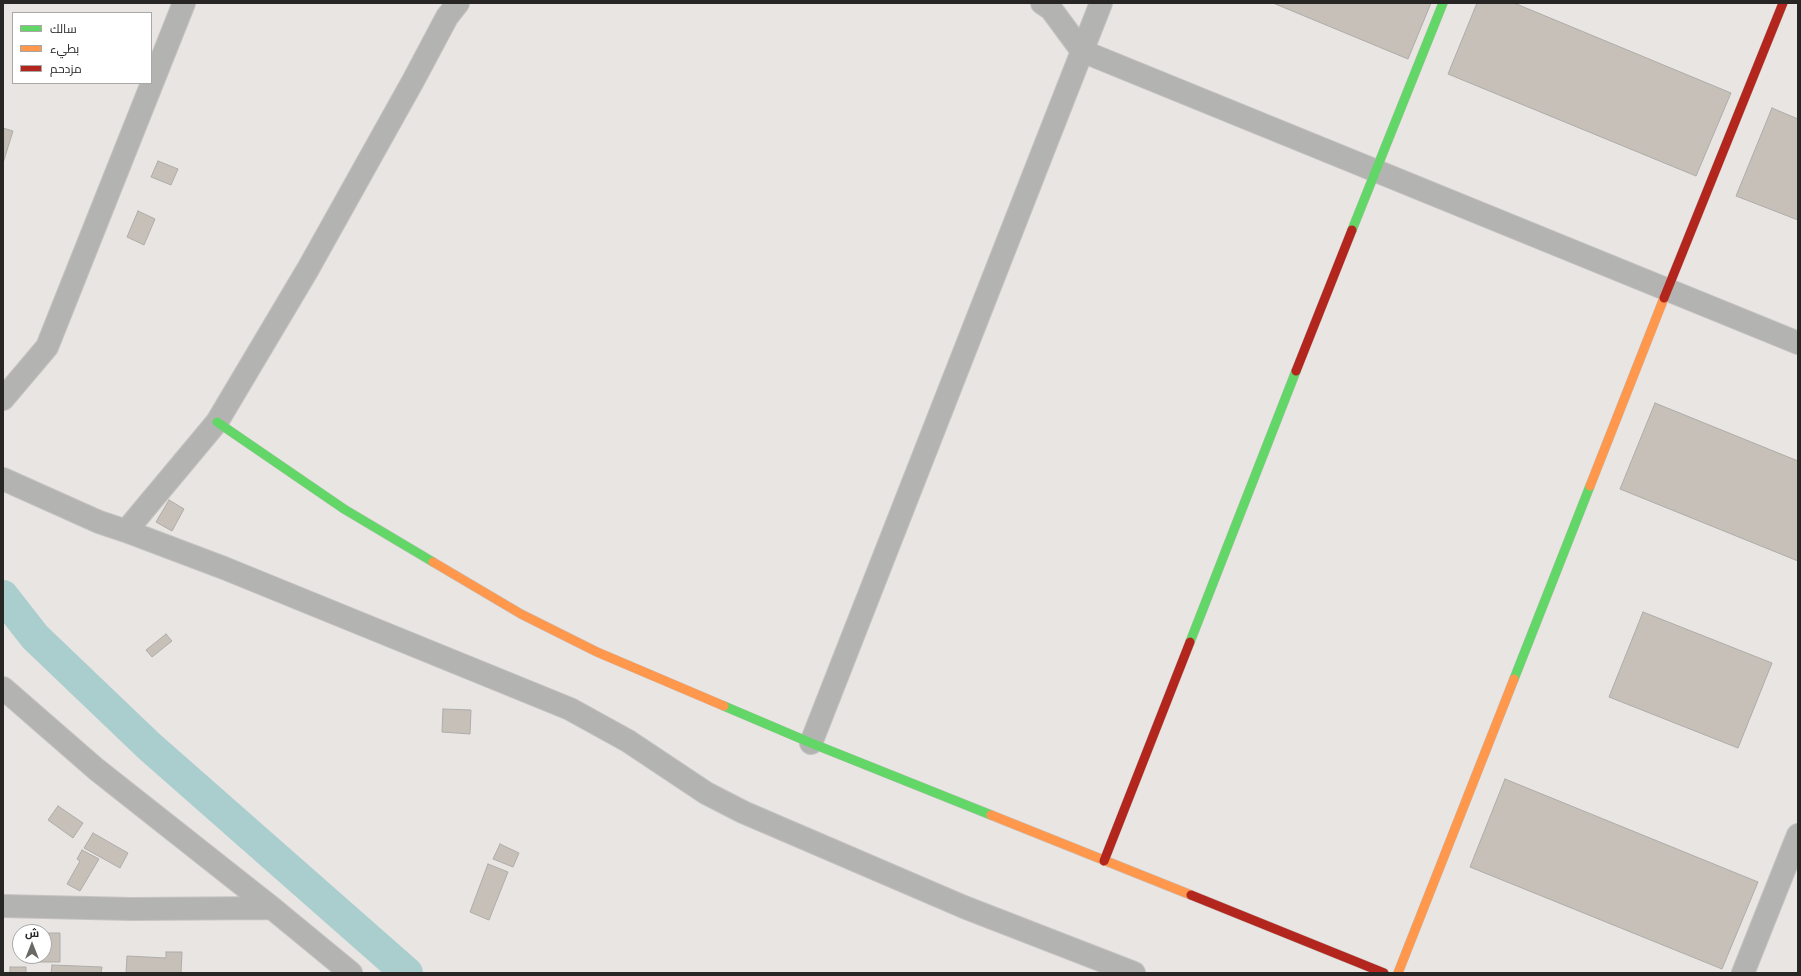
<!DOCTYPE html>
<meta charset="utf-8">
<style>
body{margin:0}
#map{position:relative;width:1801px;height:976px;overflow:hidden;background:#e8e5e2;font-family:Barlow,Cairo,sans-serif}
canvas{display:block}
.frame{position:absolute;inset:0;border:4px solid #282624;pointer-events:none}
.legend{position:absolute;left:12px;top:12px;width:140px;height:72px;box-sizing:border-box;background:#fff;border:1px solid #a9a8a7;margin:0;padding:5px 7px;list-style:none;font-size:12px;color:#282624}
.legend li{display:flex;align-items:center;gap:8px;height:20px}
.legend b{width:20px;border:1px solid #a9a8a7}
.north{position:absolute;left:12px;top:924px;width:40px;height:40px;box-sizing:border-box;background:#fff;border:1px solid #a9a8a7;border-radius:50%;rotate:0deg;font-size:11px;font-weight:700;line-height:16px;text-align:center;color:#282624}
.north::after{content:'';display:block;margin:auto;width:14px;height:18px;background:#6b6966;clip-path:polygon(50% 0,100% 100%,50% 72%,0 100%)}
</style>
<div id="map">
<canvas width="1801" height="976"></canvas>
<div class="frame"></div>
<ul class="legend">
<li><b style="height:5px;background:#63d668"></b>سالك</li>
<li><b style="height:5px;background:#ff974d"></b>بطيء</li>
<li><b style="height:5px;background:#b3261e"></b>مزدحم</li>
</ul>
<div class="north">ش</div>
</div>
<script>
const context = document.querySelector('canvas').getContext('2d');
context.lineJoin = 'round';
function shape(rows) {
  const path = new Path2D();
  for (const r of rows) {
    path.moveTo(r[0], r[1]);
    for (let i = 2; i < r.length; i += 2) path.lineTo(r[i], r[i + 1]);
  }
  return path;
}
function stroke(path, color, width, dash) {
  context.strokeStyle = color;
  context.lineWidth = width;
  context.lineCap = dash ? 'butt' : 'round';
  context.setLineDash(dash || []);
  context.stroke(path);
}
function fill(path, color) {
  context.fillStyle = color;
  context.fill(path, 'evenodd');
}
stroke(shape([
 [3,596,35,637,149,746,407,973]
]), '#aacece', 32);
const building = shape([
 [1273,3,1431,3,1408,59,1273,3],
 [1477,3,1514,3,1731,93,1696,176,1448,74,1477,3],
 [1772,108,1798,119,1798,220,1736,196,1772,108],
 [3,128,13,131,3,163,3,128],
 [158,161,178,169,171,185,151,177,158,161],
 [138,211,155,219,144,245,127,237,138,211],
 [1655,403,1798,461,1798,561,1620,489,1655,403],
 [169,500,184,509,172,531,156,522,169,500],
 [1643,612,1772,663,1738,748,1609,697,1643,612],
 [166,634,172,641,152,657,146,650,166,634],
 [443,709,471,710,470,734,442,732,443,709],
 [1505,779,1758,882,1722,969,1470,867,1505,779],
 [58,806,83,823,73,838,48,820,58,806],
 [93,833,128,853,120,868,84,848,93,833],
 [500,844,519,853,513,867,493,859,500,844],
 [82,850,99,859,80,891,67,884,80,861,77,859,82,850],
 [488,864,508,872,489,920,470,912,488,864],
 [44,933,60,933,60,962,38,962,38,956,44,956,44,933],
 [166,952,182,952,181,973,126,973,127,956,166,958,166,952],
 [52,965,102,967,101,973,51,973,52,965],
 [10,967,26,967,26,973,10,973,10,967]
]);
fill(building, '#c6c0b8');
stroke(building, '#aeaca9', 1);
const street = shape([
 [1042,3,1051,9,1082,51,1798,343],
 [3,399,47,347,184,3],
 [3,479,99,522,126,531,224,568,570,709,628,741,706,793,743,812,964,907,1134,973],
 [126,531,217,422,308,269,413,81,447,17,458,3],
 [3,688,96,769,272,908,351,973],
 [811,743,1101,3],
 [3,906,131,909,272,908],
 [1743,973,1798,835]
]);
const fast = shape([
 [1352,230,1443,3],
 [217,422,344,509,433,562],
 [1190,642,1296,371],
 [1514,679,1590,486],
 [724,706,811,743,991,815]
]);
const slow = shape([
 [1590,486,1664,298],
 [433,562,521,614,597,652,724,706],
 [991,815,1191,895],
 [1398,973,1514,679]
]);
const jam = shape([
 [1664,298,1783,3],
 [1296,371,1352,230],
 [1104,861,1190,642],
 [1191,895,1384,973]
]);
stroke(street, '#c5c3c1', 24);
stroke(fast, '#c5c3c1', 10);
stroke(slow, '#c5c3c1', 10);
stroke(jam, '#c5c3c1', 10);
stroke(street, '#b3b3b2', 22);
stroke(fast, '#63d668', 9);
stroke(slow, '#ff974d', 9);
stroke(jam, '#b3261e', 9);
</script>
